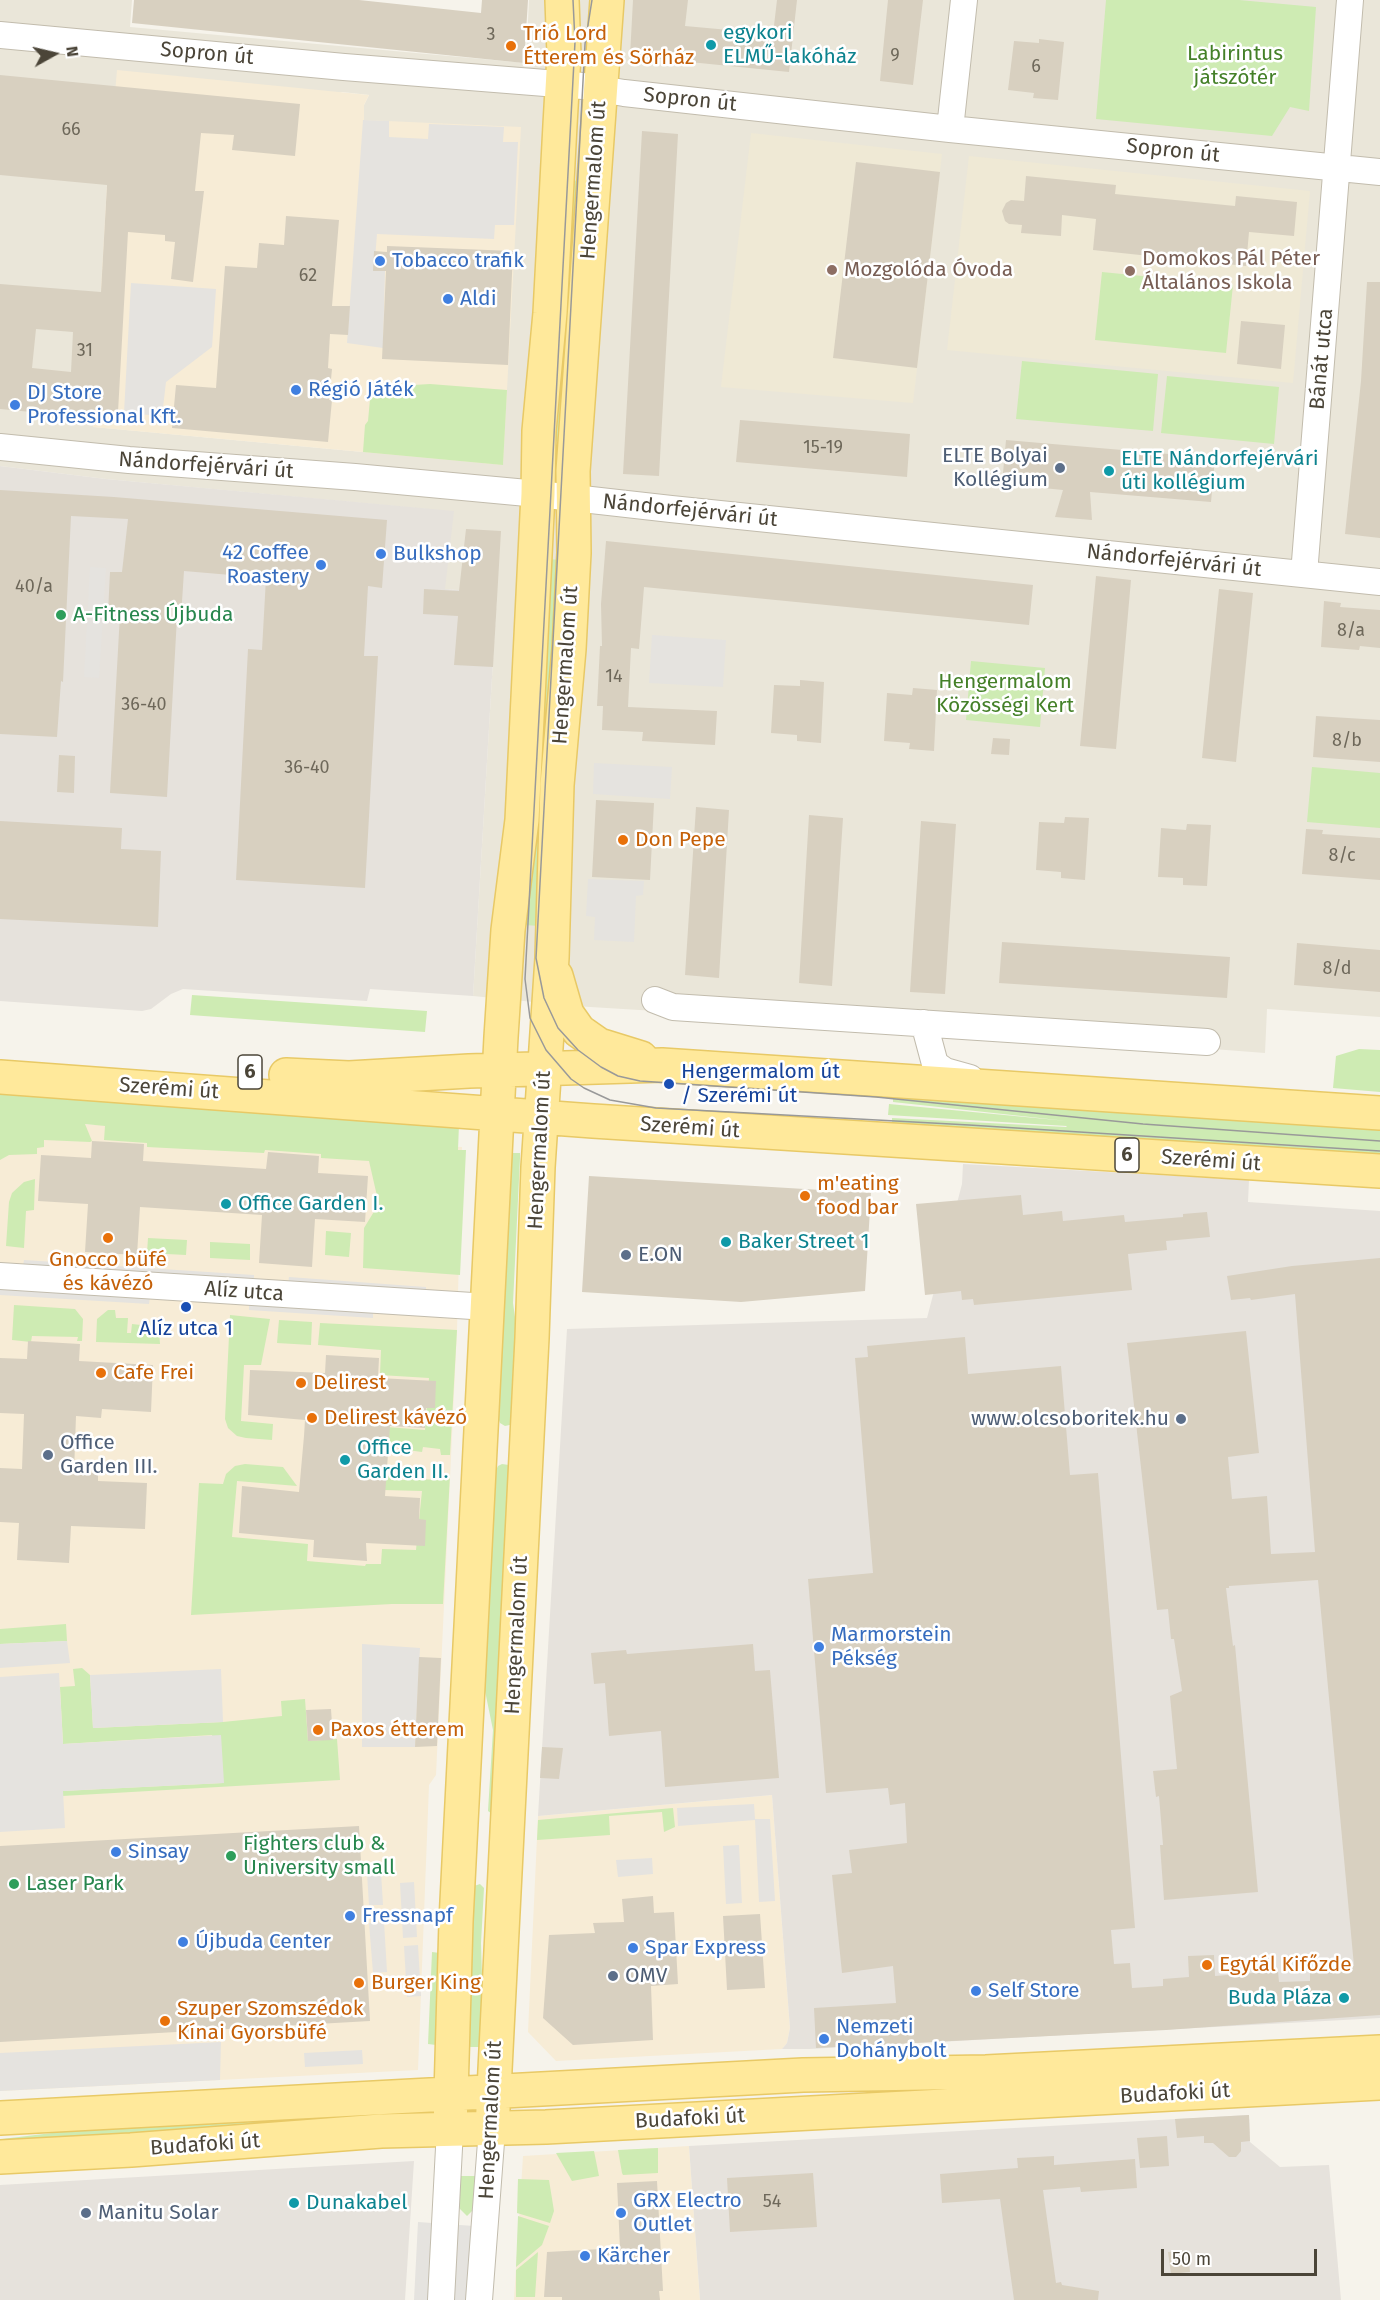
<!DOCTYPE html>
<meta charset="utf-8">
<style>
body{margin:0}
#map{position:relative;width:1380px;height:2300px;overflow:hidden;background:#f6f3eb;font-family:"Fira Sans",sans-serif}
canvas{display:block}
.north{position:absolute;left:24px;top:24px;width:60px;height:60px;-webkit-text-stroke:4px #fff;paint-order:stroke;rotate:82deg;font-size:16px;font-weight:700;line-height:24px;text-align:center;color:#4b4538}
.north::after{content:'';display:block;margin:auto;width:21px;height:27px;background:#4b4538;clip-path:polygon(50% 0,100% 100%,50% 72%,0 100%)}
.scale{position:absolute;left:1161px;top:2249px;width:156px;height:27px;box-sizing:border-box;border:3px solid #4b4538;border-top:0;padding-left:8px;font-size:18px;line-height:21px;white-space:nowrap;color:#4b4538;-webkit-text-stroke:4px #fff;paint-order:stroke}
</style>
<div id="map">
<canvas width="1380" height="2300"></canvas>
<div class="north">N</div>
<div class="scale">50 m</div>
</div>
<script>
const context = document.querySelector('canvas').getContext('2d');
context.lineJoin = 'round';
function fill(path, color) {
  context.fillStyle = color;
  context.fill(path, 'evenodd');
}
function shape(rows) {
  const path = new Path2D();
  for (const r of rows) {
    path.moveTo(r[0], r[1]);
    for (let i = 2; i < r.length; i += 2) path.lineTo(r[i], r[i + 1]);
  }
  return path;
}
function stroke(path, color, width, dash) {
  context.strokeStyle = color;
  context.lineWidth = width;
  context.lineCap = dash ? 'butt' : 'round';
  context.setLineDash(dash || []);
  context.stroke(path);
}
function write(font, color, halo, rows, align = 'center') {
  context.font = font + ' "Fira Sans",sans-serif';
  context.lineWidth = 5;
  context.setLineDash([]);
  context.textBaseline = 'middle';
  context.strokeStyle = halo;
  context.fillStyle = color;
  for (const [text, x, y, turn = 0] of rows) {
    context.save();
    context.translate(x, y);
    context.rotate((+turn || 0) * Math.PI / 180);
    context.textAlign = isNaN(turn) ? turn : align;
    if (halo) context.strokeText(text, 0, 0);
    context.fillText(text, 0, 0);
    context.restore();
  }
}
fill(shape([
 [0,0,132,0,130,27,526,63,529,0,1380,0,1380,1017,1267,1009,1265,1053,966,1030,574,1006,473,996,497,593,445,589,426,509,106,479,0,466],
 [342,92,369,95,364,105,363,120,363,452,94,427,107,185]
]), '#eae6d9');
fill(shape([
 [117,70,369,95,364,105,364,120,521,127,503,465,93,427,107,185],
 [0,1119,462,1147,457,1330,436,1775,429,1785,418,2070,0,2091],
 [772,1795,790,2028,787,2043,782,2049,556,2061,528,2032,538,1816],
 [689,2146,700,2300,514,2300,523,2156]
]), '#f7ecd6');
fill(shape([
 [0,466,106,479,454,511,445,589,497,593,473,996,370,989,367,1001,183,989,171,994,151,1009,142,1011,0,1001],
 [963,1164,1249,1180,1248,1202,1380,1211,1380,2018,809,2049,782,2049,787,2043,790,2028,772,1795,538,1816,567,1329,927,1318,962,1184],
 [1249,2115,1250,2142,1280,2167,1329,2165,1341,2300,700,2300,689,2146],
 [414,2161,405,2300,0,2300,0,2185]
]), '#e6e2dc');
fill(shape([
 [751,133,942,154,913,403,721,387],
 [969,156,1310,191,1293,383,947,350]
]), '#efe9d5');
fill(shape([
 [1106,0,1239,0,1316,7,1309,111,1290,107,1272,136,1096,119],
 [564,180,581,181,566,442,551,441],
 [1102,272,1233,285,1226,353,1095,340],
 [1022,361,1158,374,1153,431,1016,419],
 [1167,376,1279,387,1274,444,1161,433],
 [430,384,507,390,503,465,363,452,365,425,368,421,370,399,373,391,381,387],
 [546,559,562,560,541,926,523,925],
 [971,661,1045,668,1040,727,966,720],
 [1312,767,1380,773,1380,828,1307,822],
 [192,995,427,1011,425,1032,190,1015],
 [1359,1049,1380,1050,1380,1092,1333,1088,1336,1056],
 [0,1089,459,1124,458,1150,466,1150,460,1275,363,1268,364,1228,375,1210,377,1196,369,1161,321,1158,321,1154,265,1150,264,1153,147,1147,147,1143,104,1140,105,1126,85,1124,92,1141,90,1142,44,1140,44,1147,37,1148,37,1154,9,1155,0,1160],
 [893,1094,965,1102,1380,1126,1380,1158,892,1127,892,1118,1066,1127,1067,1126,888,1115,889,1104,1067,1121,893,1102],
 [507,1153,520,1153,520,1158,513,1303,519,1346,514,1424,505,1426,500,1423,498,1417],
 [35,1179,34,1210,26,1211,24,1248,6,1246,9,1202,12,1193,24,1182],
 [326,1231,351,1233,349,1257,325,1255],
 [148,1238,187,1240,186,1255,147,1253],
 [210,1242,250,1244,250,1260,210,1258],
 [14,1305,75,1309,83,1319,82,1341,77,1341,78,1337,32,1336,31,1342,12,1340],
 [108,1310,115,1310,116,1318,128,1318,127,1333,131,1333,132,1324,141,1325,142,1329,150,1329,151,1320,158,1319,160,1344,96,1342,97,1319],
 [230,1315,270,1319,261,1365,244,1365,241,1421,273,1424,272,1440,246,1438,237,1436,228,1428,225,1419],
 [279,1320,312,1322,311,1345,277,1343],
 [320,1323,457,1330,450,1455,441,1455,440,1449,423,1447,422,1452,407,1450,407,1445,378,1444,387,1427,425,1430,429,1378,380,1375,381,1350,318,1345],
 [245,1464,283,1467,297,1486,237,1481,232,1537,308,1544,307,1561,365,1566,366,1564,381,1564,382,1549,416,1550,422,1491,384,1490,376,1475,391,1476,391,1480,404,1480,405,1472,420,1472,420,1479,439,1480,440,1474,450,1475,443,1604,392,1604,191,1615,199,1483,223,1484,226,1474,235,1466],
 [502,1464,509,1465,492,1814,488,1811,493,1730,484,1686,495,1472,498,1466],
 [66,1624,67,1641,0,1644,0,1629],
 [82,1668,90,1675,93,1728,223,1722,282,1716,281,1701,305,1699,308,1741,337,1739,340,1780,62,1796,62,1791,223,1783,212,1735,63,1744,60,1687,75,1686,73,1669],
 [673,1808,675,1827,664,1832,662,1812,609,1816,610,1835,537,1840,538,1820],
 [480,1884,484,1888,481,1943,484,2047,465,2047,474,1886],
 [432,1952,440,1953,444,2046,428,2044],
 [271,2118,268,2122,135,2138,1,2145,2,2139,77,2130],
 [658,2148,658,2173,623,2175,622,2173,618,2150],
 [594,2151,599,2176,572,2181,556,2153],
 [459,2176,478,2176,474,2209,467,2216,459,2208],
 [518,2179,549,2180,554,2211,550,2223,517,2213],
 [518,2216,549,2226,542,2245,516,2267],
 [538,2252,535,2297,516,2297,516,2270]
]), '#ceebb3');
fill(shape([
 [363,120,389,121,389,137,428,139,429,124,504,127,503,142,518,142,514,225,495,225,494,239,377,234,374,271,385,271,383,348,347,343],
 [131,283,216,289,212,347,166,382,162,416,124,413],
 [90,567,106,568,99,678,84,677],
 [652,635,726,640,723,687,649,683],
 [594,763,672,767,670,799,593,794],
 [588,879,644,881,643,895,636,896,634,942,594,940,595,917,586,916],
 [24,1260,254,1275,254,1281,23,1266],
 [289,1277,426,1287,426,1293,288,1284],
 [0,1287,150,1296,149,1304,0,1295],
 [249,1303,373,1311,373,1318,249,1310],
 [67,1641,70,1663,0,1668,0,1644],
 [362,1644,420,1648,415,1747,362,1747],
 [221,1669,223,1722,93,1728,90,1675],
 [59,1673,63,1744,221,1735,224,1783,63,1791,65,1828,0,1832,0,1677],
 [754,1804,755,1819,770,1819,775,1901,759,1902,755,1820,678,1826,677,1808],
 [739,1845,742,1903,726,1904,723,1846],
 [652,1858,653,1874,618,1877,616,1860],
 [381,1872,383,1905,369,1905,367,1873],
 [414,1882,417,1937,403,1938,400,1883],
 [384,1922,387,1972,373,1973,369,1923],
 [418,1945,421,1996,407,1997,404,1946],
 [221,2042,220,2080,0,2091,0,2053],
 [362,2050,363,2064,305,2067,304,2053],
 [418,2222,474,2226,470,2300,414,2300]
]), '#e5e3df');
fill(shape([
 [134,0,359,0,481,13,482,0,528,0,524,63,132,23],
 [633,0,688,0,685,26,773,34,777,0,797,0,789,72,630,56],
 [888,0,923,0,913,85,880,81],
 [1039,39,1064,42,1058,100,1033,98,1034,93,1008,90,1014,41,1039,43],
 [0,75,300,104,295,156,232,150,234,135,201,133,195,191,204,191,193,282,171,279,175,242,165,241,165,235,128,232,118,412,95,410,94,418,0,409,0,284,101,292,107,185,0,175],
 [36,329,73,332,71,372,32,368],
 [642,131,678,134,659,476,623,474],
 [856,162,940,172,917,368,833,358],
 [1026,176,1116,185,1115,194,1235,206,1236,196,1297,202,1294,236,1249,232,1246,266,1178,259,1178,265,1159,263,1159,257,1093,250,1096,219,1062,215,1061,236,1021,233,1022,225,1009,224,1005,221,1002,211,1006,203,1011,200,1024,201],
 [286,216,339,220,332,306,350,306,348,335,330,334,328,368,332,369,329,400,332,400,328,442,172,428,176,385,216,388,225,266,257,268,259,243,284,245],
 [387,246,513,251,508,365,382,359,386,271,373,271,374,251,387,252],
 [1367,282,1380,282,1380,538,1345,534,1361,381],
 [1241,321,1285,325,1281,369,1237,364],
 [740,420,910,434,907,477,736,462],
 [1006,440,1215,458,1211,502,1090,492,1092,520,1055,517,1063,490,1002,484],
 [0,490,114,497,387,520,382,588,368,586,364,656,378,656,365,888,236,880,248,649,262,650,266,578,184,571,181,617,177,617,167,797,110,793,120,614,108,613,110,572,122,572,128,519,71,516,63,682,61,681,57,737,0,734],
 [466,529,501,531,493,667,454,665,458,616,423,614,424,589,459,591],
 [606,541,1033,585,1029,625,644,587,639,649,631,648,628,707,717,711,715,745,642,741,643,732,602,730,603,706,597,706,600,646,602,646,601,604],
 [1096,576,1131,580,1116,749,1080,746],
 [1219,589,1253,593,1236,762,1202,758],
 [1324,601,1341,603,1340,607,1380,610,1380,648,1360,646,1359,650,1321,647],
 [800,680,824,682,821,743,797,741,797,735,771,733,774,685,800,686],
 [913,688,937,690,934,751,909,749,910,743,884,741,887,693,912,695],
 [1316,716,1380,720,1380,762,1313,757],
 [993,738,1010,739,1009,755,991,754],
 [59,755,75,756,74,793,57,792],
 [596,800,654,803,650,880,592,877],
 [696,807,729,810,719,978,685,975],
 [809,815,843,818,832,986,799,983],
 [1065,817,1089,818,1085,880,1061,878,1061,872,1036,870,1039,822,1064,823],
 [0,821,122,828,121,849,161,851,158,927,0,919],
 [921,821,956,824,945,994,910,992],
 [1187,824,1211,825,1207,886,1183,885,1183,878,1158,877,1161,828,1186,830],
 [1306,829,1323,830,1322,834,1380,838,1380,880,1302,874],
 [1002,942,1230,957,1227,998,999,983],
 [1297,943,1380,950,1380,992,1294,985],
 [92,1141,144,1144,143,1161,266,1169,268,1152,319,1156,318,1173,368,1176,365,1222,315,1219,312,1267,259,1263,262,1215,140,1207,137,1255,85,1252,88,1204,38,1201,41,1155,91,1158],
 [589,1176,871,1193,865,1291,741,1302,582,1292],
 [1021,1195,1023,1215,1062,1211,1063,1221,1124,1215,1125,1222,1183,1217,1183,1214,1207,1212,1210,1237,1166,1241,1167,1250,1128,1254,1132,1290,974,1305,973,1299,962,1300,961,1291,925,1295,916,1204],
 [1380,1258,1380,2015,1166,2030,816,2048,814,2008,896,2003,893,1966,842,1973,832,1875,852,1873,849,1850,907,1843,905,1803,890,1805,888,1788,826,1793,808,1579,873,1573,855,1358,868,1357,867,1346,965,1337,968,1374,1061,1366,1070,1475,1098,1473,1135,1928,1111,1930,1114,1964,1130,1963,1132,1988,1163,1986,1163,1979,1189,1977,1188,1956,1214,1955,1215,1976,1278,1971,1279,1982,1310,1981,1310,1968,1354,1966,1318,1580,1229,1586,1229,1588,1226,1588,1233,1646,1235,1645,1258,1892,1164,1900,1160,1845,1163,1845,1159,1796,1156,1797,1153,1771,1177,1769,1170,1696,1182,1691,1174,1639,1171,1639,1168,1609,1157,1610,1127,1343,1246,1331,1259,1453,1228,1457,1232,1499,1267,1496,1271,1554,1315,1552,1295,1294,1251,1300,1250,1298,1231,1300,1227,1276,1292,1266],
 [28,1341,80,1344,79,1361,153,1365,151,1412,102,1409,101,1418,76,1416,74,1472,98,1473,98,1481,147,1483,145,1529,71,1526,69,1563,17,1560,19,1523,0,1522,0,1468,22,1469,24,1414,0,1413,0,1358,27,1359],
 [326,1355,379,1358,378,1378,436,1381,435,1408,426,1408,425,1428,390,1426,385,1496,420,1498,419,1519,426,1520,425,1546,366,1543,367,1561,313,1557,314,1540,239,1533,242,1486,299,1492,304,1436,305,1420,248,1415,250,1370,325,1373],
 [753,1644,755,1671,770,1670,779,1778,665,1787,661,1731,609,1736,605,1683,594,1684,591,1653,626,1650,627,1654],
 [419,1657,441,1658,437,1746,415,1747],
 [331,1709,333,1740,308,1741,306,1710],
 [542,1747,563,1748,559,1779,540,1778],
 [359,1826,370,2021,0,2042,0,1846],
 [653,1896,654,1913,674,1912,678,1984,651,1986,653,2040,573,2045,543,2018,549,1935,595,1933,593,1923,624,1922,622,1899],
 [760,1914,765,1988,727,1990,723,1916],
 [1249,2115,1250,2141,1241,2142,1241,2151,1236,2157,1229,2157,1213,2143,1204,2143,1204,2136,1177,2138,1175,2119],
 [1167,2136,1169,2166,1140,2168,1137,2138],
 [1054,2156,1054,2165,1135,2159,1137,2188,1081,2192,1080,2187,1043,2190,1056,2283,1061,2282,1062,2285,1099,2291,1098,2300,1014,2300,1000,2199,942,2203,940,2174,1018,2168,1017,2158],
 [813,2173,817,2227,730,2232,727,2178],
 [657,2181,663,2291,659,2291,660,2300,562,2300,562,2297,544,2297,547,2252,620,2248,617,2183],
 [1188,2250,1190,2272,1171,2274,1168,2252]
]), '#d8d0c0');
const minor = shape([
 [0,35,344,67,583,86,624,93,950,129,1380,172],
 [950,129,964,0],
 [0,447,129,460,355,477,538,494,671,509,1380,582],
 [1304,574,1350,0],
 [655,1000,673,1007,1207,1042],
 [924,1023,935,1064,945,1071,970,1078],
 [0,1276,488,1307],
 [441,2300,450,2129],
 [479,2300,492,2129]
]);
const major = shape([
 [556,976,567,1014,579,1031,599,1045,641,1058],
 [286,1075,349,1078,469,1071,662,1065,1380,1113],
 [0,1077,593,1121,1380,1171],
 [0,2118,803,2075,986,2072,1380,2052],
 [450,2129,456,1921,501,1037,508,930,522,820,538,494,539,431,550,313,560,125,564,55,562,0],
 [492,2129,532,1338,538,1167,552,958,557,785,569,649,574,553,573,471,607,0],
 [0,2157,131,2150,381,2131,546,2127,1380,2083]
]);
stroke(minor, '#c2bcad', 28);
stroke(major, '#e8c966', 36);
stroke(minor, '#fff', 26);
stroke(major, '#ffe99b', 33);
stroke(shape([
 [573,0,575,42,525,979,530,1018,546,1050,571,1079,584,1088,610,1100,656,1108,969,1125,1380,1151],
 [592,0,585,44,536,958,544,998,558,1028,578,1050,601,1067,618,1076,640,1081,876,1097,1143,1124,1380,1141]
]), '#999', 1.5);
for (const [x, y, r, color] of [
 [711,45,6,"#0f9aa8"],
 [511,46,6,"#e8710a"],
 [380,261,6,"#3f7fe0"],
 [832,270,6,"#8d6e63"],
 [1130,271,6,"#8d6e63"],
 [448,299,6,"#3f7fe0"],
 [296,390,6,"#3f7fe0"],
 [15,405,6,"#3f7fe0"],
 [1060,468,6,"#5c6f8a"],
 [1109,471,6,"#0f9aa8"],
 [381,554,6,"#3f7fe0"],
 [321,565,6,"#3f7fe0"],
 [61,615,6,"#2e9e5b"],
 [623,840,6,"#e8710a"],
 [669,1084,6,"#1a4fb4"],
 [805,1196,6,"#e8710a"],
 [226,1204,6,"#0f9aa8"],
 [108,1238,6,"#e8710a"],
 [726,1242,6,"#0f9aa8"],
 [626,1255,6,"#5c6f8a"],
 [186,1307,6,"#1a4fb4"],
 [101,1373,6,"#e8710a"],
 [301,1383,6,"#e8710a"],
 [312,1418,6,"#e8710a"],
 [1181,1419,6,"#5c6f8a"],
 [48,1455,6,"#5c6f8a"],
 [345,1460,6,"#0f9aa8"],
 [819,1647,6,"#3f7fe0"],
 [318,1730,6,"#e8710a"],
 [116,1852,6,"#3f7fe0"],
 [231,1856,6,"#2e9e5b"],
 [14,1884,6,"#2e9e5b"],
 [350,1916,6,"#3f7fe0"],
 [183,1942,6,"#3f7fe0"],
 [633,1948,6,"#3f7fe0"],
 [1207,1965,6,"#e8710a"],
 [613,1976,6,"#5c6f8a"],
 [359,1983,6,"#e8710a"],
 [976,1991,6,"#3f7fe0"],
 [1344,1998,6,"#0f9aa8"],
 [165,2021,6,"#e8710a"],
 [824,2039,6,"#3f7fe0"],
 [294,2203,6,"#0f9aa8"],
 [86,2213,6,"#5c6f8a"],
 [621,2213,6,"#3f7fe0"],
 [585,2256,6,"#3f7fe0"]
]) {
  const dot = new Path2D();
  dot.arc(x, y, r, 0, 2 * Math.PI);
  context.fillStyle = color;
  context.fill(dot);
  stroke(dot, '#fff', 2);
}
write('18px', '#6e685a', null, [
 ["3",491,35],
 ["9",895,56],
 ["6",1036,67],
 ["66",71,130],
 ["62",308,276],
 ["31",85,351],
 ["15-19",823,448],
 ["40/a",34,587],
 ["8/a",1351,631],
 ["14",614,677],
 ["36-40",144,705],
 ["8/b",1347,741],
 ["36-40",307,768],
 ["8/c",1342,856],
 ["8/d",1337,969],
 ["54",772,2202]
]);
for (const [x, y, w] of [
 [250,1072,24],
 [1127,1155,24]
]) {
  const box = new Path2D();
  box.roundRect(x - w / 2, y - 17, w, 34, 4.5);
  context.fillStyle = '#fff';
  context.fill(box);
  stroke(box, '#4b4538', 1.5);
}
write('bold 20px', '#4b4538', null, [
 ["6",250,1072],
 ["6",1127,1155]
]);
write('21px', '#0d838f', '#fff', [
 ["egykori",723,33],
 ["ELMŰ-lakóház",723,57],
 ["ELTE Nándorfejérvári",1121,459],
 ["úti kollégium",1121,483],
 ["Office Garden I.",238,1204],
 ["Baker Street 1",738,1242],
 ["Office",357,1448],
 ["Garden II.",357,1472],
 ["Buda Pláza",1332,1998,"right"],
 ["Dunakabel",306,2203]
], 'left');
write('21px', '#c56008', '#fff', [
 ["Trió Lord",523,34],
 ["Étterem és Sörház",523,58],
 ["Don Pepe",635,840],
 ["m'eating",817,1184],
 ["food bar",817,1208],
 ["Gnocco büfé",108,1260,"center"],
 ["és kávézó",108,1284,"center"],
 ["Cafe Frei",113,1373],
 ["Delirest",313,1383],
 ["Delirest kávézó",324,1418],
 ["Paxos étterem",330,1730],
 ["Egytál Kifőzde",1219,1965],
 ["Burger King",371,1983],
 ["Szuper Szomszédok",177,2009],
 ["Kínai Gyorsbüfé",177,2033]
], 'left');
write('21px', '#4b4538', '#fff', [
 ["Sopron út",207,54,5],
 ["Sopron út",690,100,6],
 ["Sopron út",1173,151,6],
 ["Hengermalom út",594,180,-86],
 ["Bánát utca",1322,359,-85],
 ["Nándorfejérvári út",206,466,4],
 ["Nándorfejérvári út",690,511,6],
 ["Nándorfejérvári út",1174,561,6],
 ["Hengermalom út",566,665,-86],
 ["Szerémi út",169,1089,4],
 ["Szerémi út",690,1128,4],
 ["Hengermalom út",540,1150,-87],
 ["Szerémi út",1211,1161,4],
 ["Alíz utca",244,1292,4],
 ["Hengermalom út",517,1635,-87],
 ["Budafoki út",1175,2094,-3],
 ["Budafoki út",690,2119,-3],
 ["Hengermalom út",491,2120,-87],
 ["Budafoki út",205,2145,-4]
]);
write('21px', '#448028', '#fff', [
 ["Labirintus",1235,54],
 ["játszótér",1235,78],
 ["Hengermalom",1005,682],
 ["Közösségi Kert",1005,706]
]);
write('21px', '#785e54', '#fff', [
 ["Domokos Pál Péter",1142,259],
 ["Általános Iskola",1142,283],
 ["Mozgolóda Óvoda",844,270]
], 'left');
write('21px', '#366cbe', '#fff', [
 ["Tobacco trafik",392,261],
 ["Aldi",460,299],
 ["Régió Játék",308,390],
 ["DJ Store",27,393],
 ["Professional Kft.",27,417],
 ["42 Coffee",309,553,"right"],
 ["Roastery",309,577,"right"],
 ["Bulkshop",393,554],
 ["Marmorstein",831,1635],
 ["Pékség",831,1659],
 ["Sinsay",128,1852],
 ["Fressnapf",362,1916],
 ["Újbuda Center",195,1942],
 ["Spar Express",645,1948],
 ["Self Store",988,1991],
 ["Nemzeti",836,2027],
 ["Dohánybolt",836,2051],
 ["GRX Electro",633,2201],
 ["Outlet",633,2225],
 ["Kärcher",597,2256]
], 'left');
write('21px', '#4e5e75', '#fff', [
 ["ELTE Bolyai",1048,456,"right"],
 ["Kollégium",1048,480,"right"],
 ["E.ON",638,1255],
 ["www.olcsoboritek.hu",1169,1419,"right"],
 ["Office",60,1443],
 ["Garden III.",60,1467],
 ["OMV",625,1976],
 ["Manitu Solar",98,2213]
], 'left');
write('21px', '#27864d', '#fff', [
 ["A-Fitness Újbuda",73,615],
 ["Fighters club &",243,1844],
 ["University small",243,1868],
 ["Laser Park",26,1884]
], 'left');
write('21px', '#164399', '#fff', [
 ["Hengermalom út",681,1072],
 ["/ Szerémi út",681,1096],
 ["Alíz utca 1",186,1329,"center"]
], 'left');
</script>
